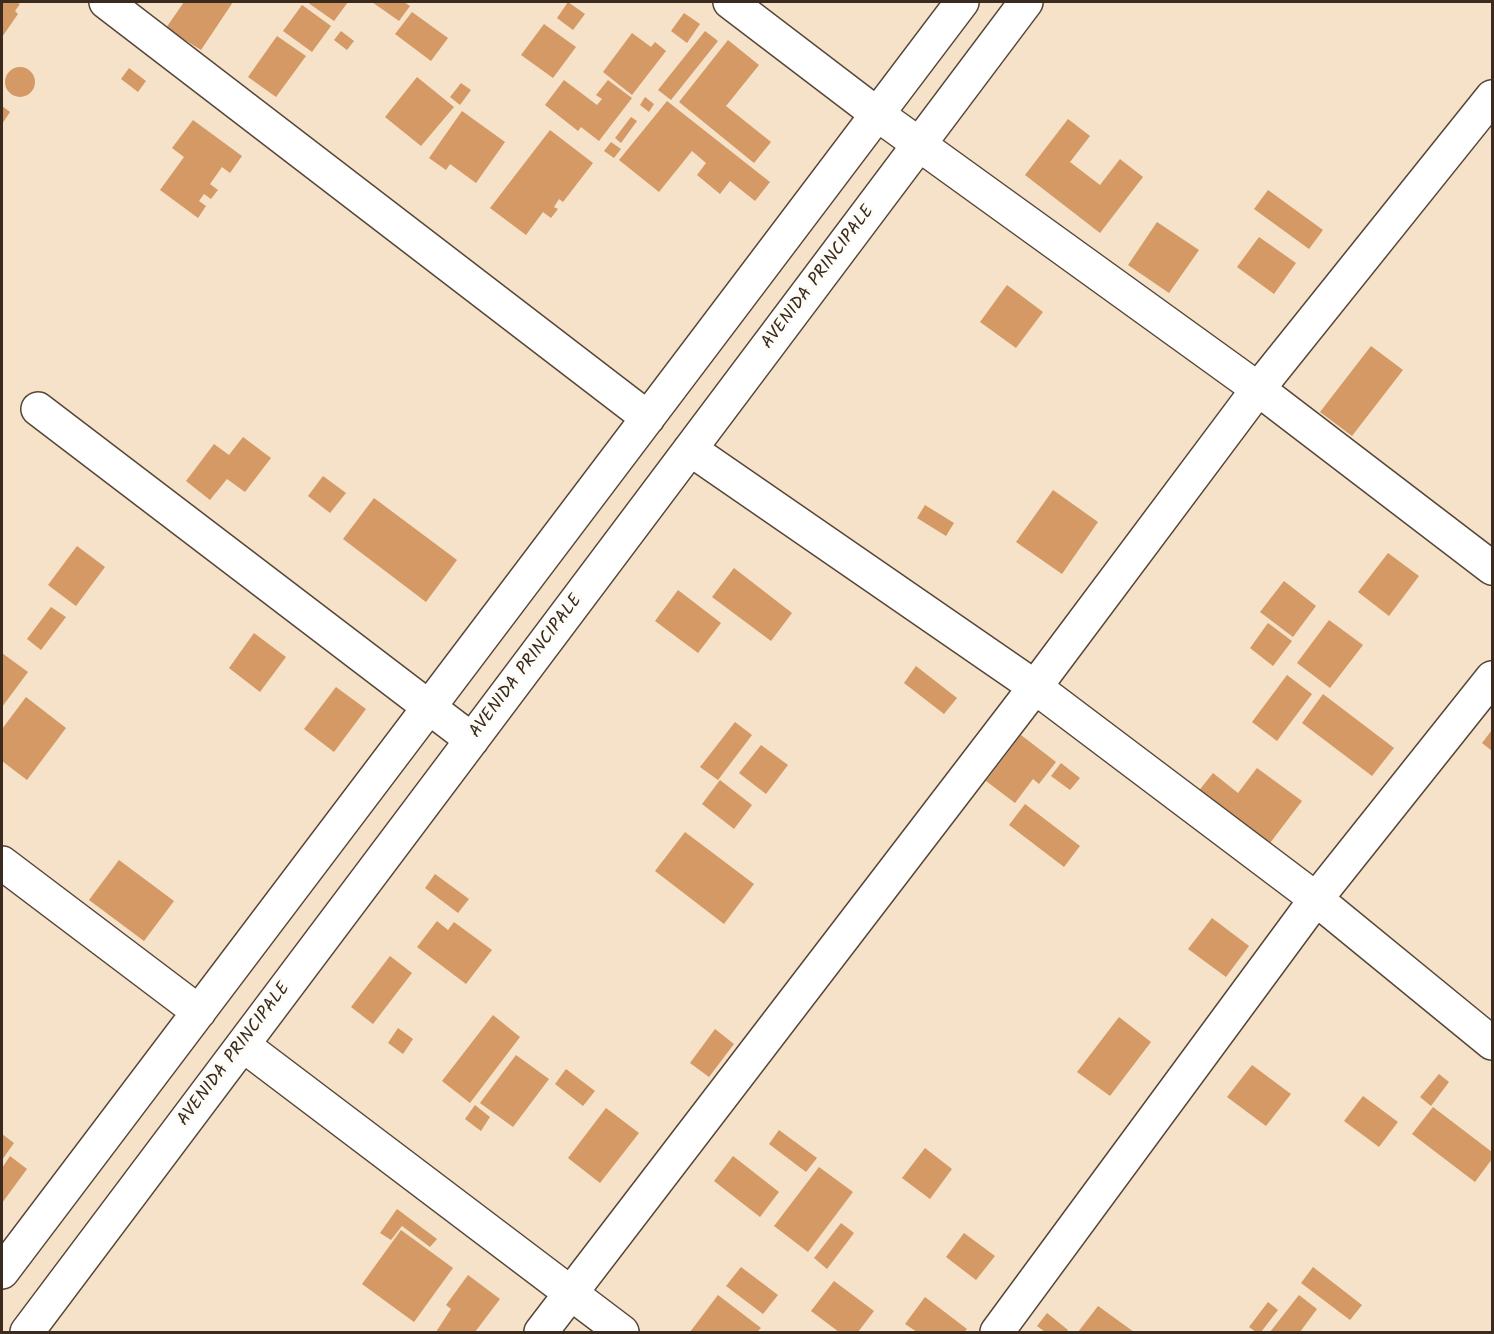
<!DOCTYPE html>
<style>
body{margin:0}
#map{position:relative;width:1494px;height:1334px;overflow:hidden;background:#f5e2c8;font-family:Kalam,sans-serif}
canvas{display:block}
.frame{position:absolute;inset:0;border:3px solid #3b2a1e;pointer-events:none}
</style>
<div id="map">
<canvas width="1494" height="1334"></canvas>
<div class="frame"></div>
</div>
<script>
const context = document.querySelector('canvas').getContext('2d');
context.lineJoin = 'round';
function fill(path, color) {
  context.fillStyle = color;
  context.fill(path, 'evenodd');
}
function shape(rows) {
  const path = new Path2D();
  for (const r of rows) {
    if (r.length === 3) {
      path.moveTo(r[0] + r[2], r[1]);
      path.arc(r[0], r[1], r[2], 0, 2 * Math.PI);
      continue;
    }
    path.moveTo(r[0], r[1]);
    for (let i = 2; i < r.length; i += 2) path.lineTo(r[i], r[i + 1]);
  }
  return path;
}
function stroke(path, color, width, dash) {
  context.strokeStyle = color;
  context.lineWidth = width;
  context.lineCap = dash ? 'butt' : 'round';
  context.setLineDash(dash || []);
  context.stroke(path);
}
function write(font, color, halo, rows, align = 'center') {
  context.font = font + ' Kalam,sans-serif';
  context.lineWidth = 6;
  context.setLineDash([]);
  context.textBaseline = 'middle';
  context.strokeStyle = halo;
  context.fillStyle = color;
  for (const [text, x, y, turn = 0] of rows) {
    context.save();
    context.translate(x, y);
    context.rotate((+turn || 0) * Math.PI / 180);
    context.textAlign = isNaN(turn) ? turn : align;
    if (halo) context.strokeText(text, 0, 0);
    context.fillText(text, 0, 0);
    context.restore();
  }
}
fill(shape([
 [2,2,16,2,20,4,15,11,18,14,2,37],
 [184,2,233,2,201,50,166,28],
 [307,2,348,2,334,21],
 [372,2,404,2,410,6,399,21],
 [568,2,585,14,573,30,557,18],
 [302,5,331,26,312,52,283,31],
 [412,12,448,38,431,61,395,34],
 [684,13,700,24,687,43,671,31],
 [544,24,576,47,553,78,521,55],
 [341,31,354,41,347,50,334,40],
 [705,31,718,41,671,100,658,90],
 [632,33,651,47,655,42,666,51,632,95,603,72],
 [277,36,306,56,276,97,248,77],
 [728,40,759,65,726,106,771,142,754,163,679,102],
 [20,82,15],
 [129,68,146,81,138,92,121,79],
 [417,77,454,107,421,146,385,117],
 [564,80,597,105,602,99,596,95,608,80,632,98,599,141,581,127,578,131,545,105],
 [461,83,471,90,460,105,450,97],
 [645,97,654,104,649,112,640,105],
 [667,101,770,182,755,201,730,181,720,194,697,175,706,163,692,151,659,192,619,160],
 [2,106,10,112,2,124],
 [462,111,505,142,476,183,450,164,446,170,429,158],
 [631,117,637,121,621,143,615,138],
 [1068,119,1090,136,1070,162,1100,185,1120,159,1143,177,1100,233,1025,175],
 [193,120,242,156,230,173,222,167,210,184,218,190,211,199,204,194,199,201,206,206,198,218,160,190,184,157,172,148],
 [550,130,593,163,563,202,559,199,554,207,558,209,551,218,543,212,526,235,490,208],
 [611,142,621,149,614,158,604,151],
 [1268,190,1323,230,1309,249,1254,209],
 [1157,222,1199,250,1169,293,1128,265],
 [1259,237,1296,263,1274,294,1237,267],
 [1007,285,1043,312,1016,348,980,322],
 [1371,346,1403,370,1352,436,1320,412],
 [243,437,271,458,245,492,227,479,210,500,186,481,214,444,229,455],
 [323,476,346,493,330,513,308,496],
 [1053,490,1098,522,1062,574,1016,542],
 [374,498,457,560,426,602,343,539],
 [925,505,954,523,946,536,917,518],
 [77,546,105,567,76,606,48,585],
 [1388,553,1419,576,1389,616,1358,592],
 [734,568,792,613,771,641,712,597],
 [1284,581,1316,606,1293,637,1260,612],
 [678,590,721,623,698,653,655,621],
 [51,607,66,617,41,650,27,639],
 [1329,620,1363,645,1330,688,1297,663],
 [1268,623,1292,641,1273,666,1250,648],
 [254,633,286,657,260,692,229,668],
 [2,653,28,672,2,707],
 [916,666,957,698,944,714,904,683],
 [1287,675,1312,694,1277,741,1252,722],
 [336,687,366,709,334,752,304,729],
 [1323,694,1394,748,1372,776,1302,723],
 [26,697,66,728,27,780,2,761,2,729],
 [735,722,752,735,718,780,700,767],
 [1492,730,1492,751,1482,743],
 [1021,735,1056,762,1039,784,1033,779,1015,803,986,781],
 [761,745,788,765,766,794,739,773],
 [1061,763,1080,778,1070,790,1051,776],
 [1257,768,1302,801,1267,847,1193,798,1213,773,1238,793],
 [720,780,752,805,734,829,702,804],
 [1025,804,1080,846,1064,867,1009,825],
 [685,832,754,884,724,924,655,871],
 [119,860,174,901,144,941,89,900],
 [435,874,469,899,458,913,425,888],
 [1212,918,1249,946,1226,977,1188,949],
 [437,921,448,930,454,922,492,950,466,984,417,947],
 [390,956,412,973,373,1024,351,1007],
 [493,1015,520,1037,470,1103,442,1081],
 [1119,1017,1151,1042,1110,1096,1077,1072],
 [398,1028,413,1039,403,1054,388,1043],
 [715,1029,734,1044,709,1077,690,1063],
 [516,1055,549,1079,513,1127,480,1103],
 [1252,1065,1291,1094,1266,1126,1227,1097],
 [566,1069,595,1091,583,1106,555,1084],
 [1439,1074,1449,1082,1431,1106,1420,1097],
 [1363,1096,1398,1122,1379,1147,1344,1121],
 [475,1105,490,1117,481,1131,465,1119],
 [1433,1107,1492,1152,1492,1159,1475,1182,1412,1134],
 [606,1108,639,1133,600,1183,568,1158],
 [779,1130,817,1158,806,1172,769,1144],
 [2,1134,14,1143,2,1160],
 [925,1148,952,1169,930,1199,902,1178],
 [10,1156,27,1169,2,1203,2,1168],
 [733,1156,779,1192,760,1217,714,1181],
 [819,1167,853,1192,808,1252,774,1226],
 [397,1209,437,1239,430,1247,402,1226,391,1240,380,1233],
 [841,1223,854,1233,827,1269,814,1258],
 [401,1230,453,1268,414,1322,362,1284],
 [964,1233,995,1256,976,1280,946,1257],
 [741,1267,778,1295,763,1314,726,1286],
 [1313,1267,1362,1305,1350,1320,1301,1283],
 [468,1275,500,1299,475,1332,436,1332,451,1309,446,1305],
 [834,1281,874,1311,858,1332,839,1332,811,1311],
 [718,1295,761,1328,757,1332,690,1332],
 [1299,1295,1317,1309,1300,1332,1270,1332],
 [925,1297,967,1329,964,1332,917,1332,905,1324],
 [1268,1302,1278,1310,1261,1332,1256,1332,1249,1327],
 [1098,1306,1134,1332,1078,1332],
 [1047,1313,1068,1330,1067,1332,1045,1332,1037,1326]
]), '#d49964');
const minor = shape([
 [106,2,648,418],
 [730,2,877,114,1258,389,1492,568],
 [38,409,472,740],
 [690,449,1035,687,1316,899,1492,1043],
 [2,863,199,1012],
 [243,1045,622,1332],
 [2,1272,962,2],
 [27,1332,1026,2],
 [541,1332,1035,687,1258,389,1492,97],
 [997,1332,1316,899,1492,678]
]);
stroke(minor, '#574638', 36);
stroke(minor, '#fff', 33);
write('18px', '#3b2a1e', '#fdfcf7', [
 ["AVENIDA PRINCIPALE",819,278,-53],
 ["AVENIDA PRINCIPALE",527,667,-53],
 ["AVENIDA PRINCIPALE",235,1055,-53]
]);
</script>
